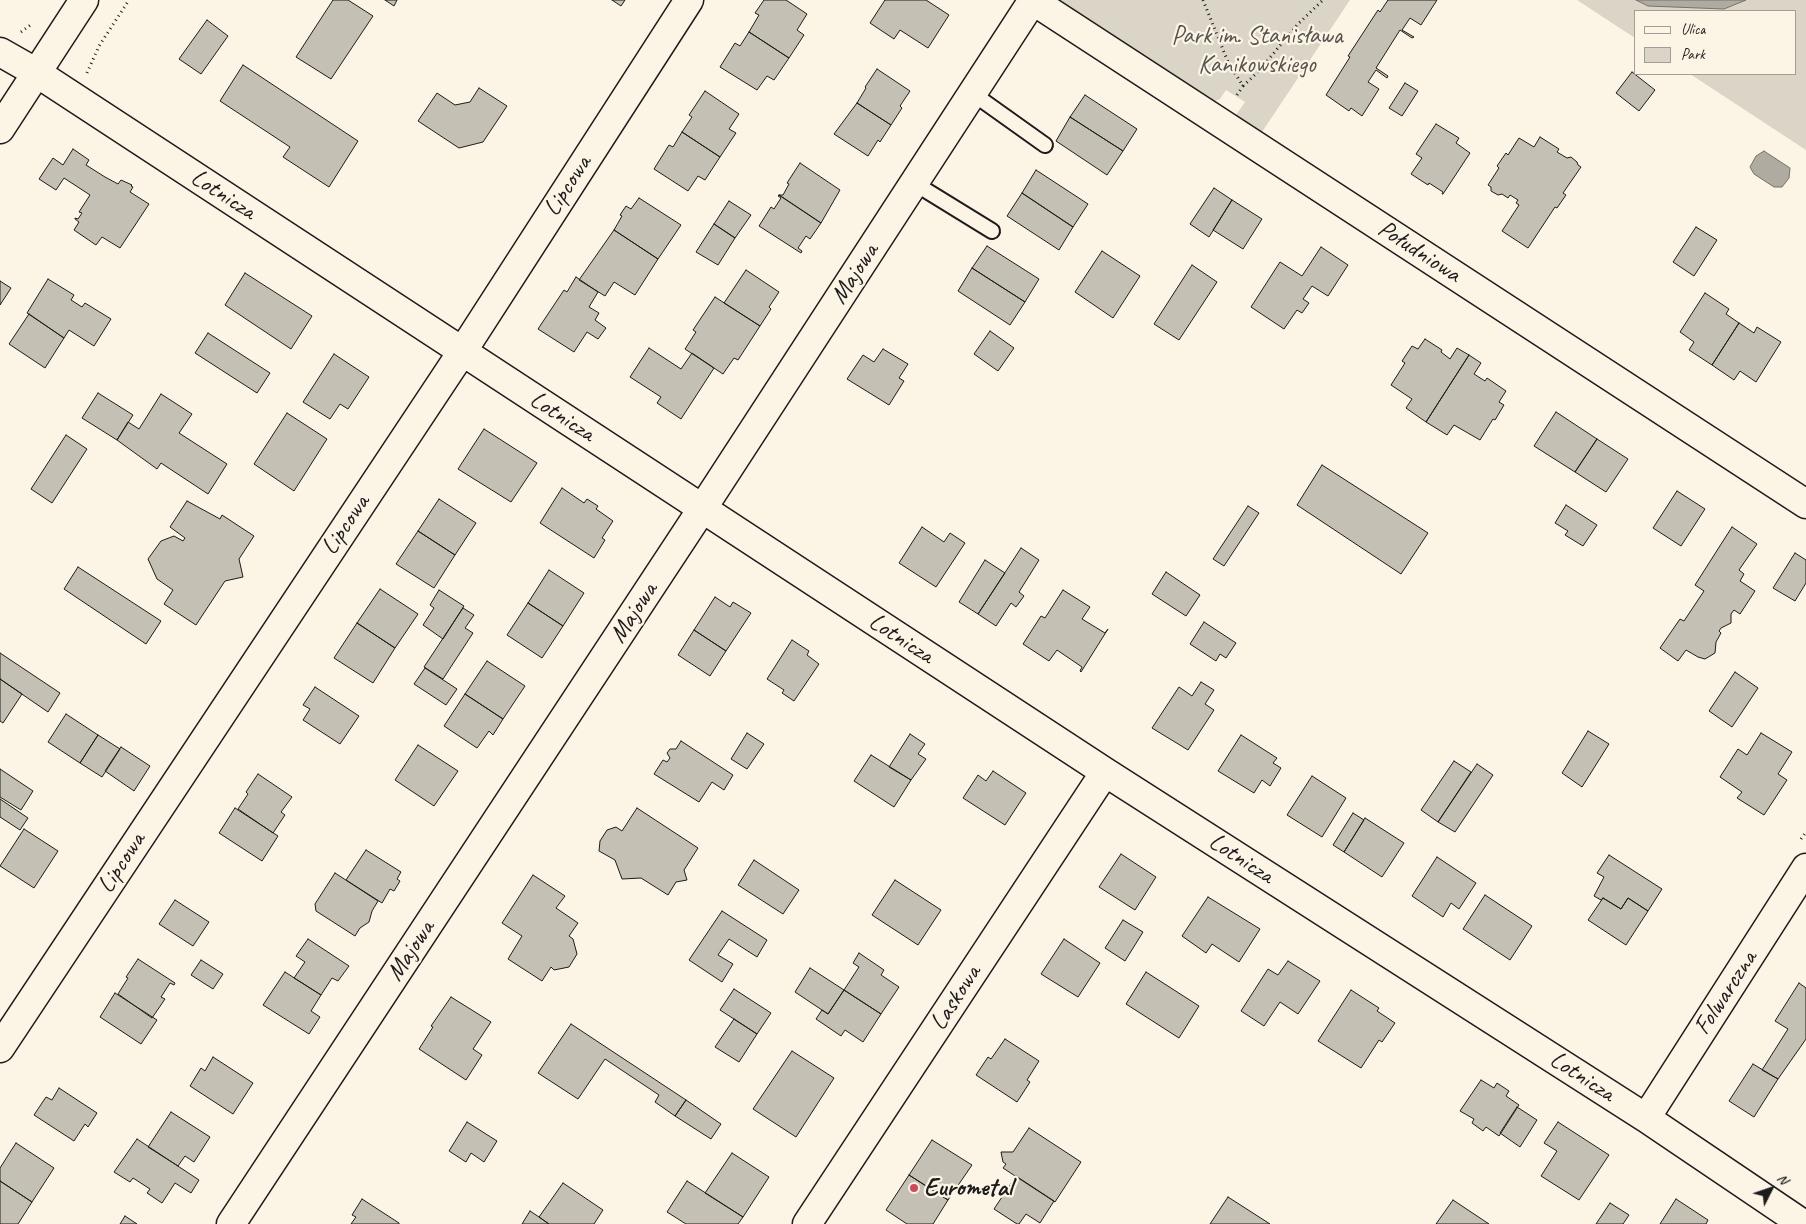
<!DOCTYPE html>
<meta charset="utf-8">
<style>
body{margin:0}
#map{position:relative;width:1806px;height:1224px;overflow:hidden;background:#fcf5e5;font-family:Caveat,sans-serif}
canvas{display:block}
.legend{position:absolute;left:1634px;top:10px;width:162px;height:65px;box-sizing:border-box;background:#fcf5e5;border:1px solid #a29e95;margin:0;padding:6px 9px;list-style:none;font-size:15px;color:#1c1c1c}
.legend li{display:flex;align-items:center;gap:10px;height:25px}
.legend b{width:25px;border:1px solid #a29e95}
.north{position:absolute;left:1746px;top:1164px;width:50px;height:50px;-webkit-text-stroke:4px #fcf5e5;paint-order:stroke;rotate:49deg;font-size:14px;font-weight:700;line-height:20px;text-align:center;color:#1c1c1c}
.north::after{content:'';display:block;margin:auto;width:18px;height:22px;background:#1c1c1c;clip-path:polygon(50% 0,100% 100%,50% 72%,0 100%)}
</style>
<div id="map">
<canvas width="1806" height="1224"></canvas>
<ul class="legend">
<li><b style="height:6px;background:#fcf5e5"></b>Ulica</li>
<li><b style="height:14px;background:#dbd5c8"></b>Park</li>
</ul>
<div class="north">N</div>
</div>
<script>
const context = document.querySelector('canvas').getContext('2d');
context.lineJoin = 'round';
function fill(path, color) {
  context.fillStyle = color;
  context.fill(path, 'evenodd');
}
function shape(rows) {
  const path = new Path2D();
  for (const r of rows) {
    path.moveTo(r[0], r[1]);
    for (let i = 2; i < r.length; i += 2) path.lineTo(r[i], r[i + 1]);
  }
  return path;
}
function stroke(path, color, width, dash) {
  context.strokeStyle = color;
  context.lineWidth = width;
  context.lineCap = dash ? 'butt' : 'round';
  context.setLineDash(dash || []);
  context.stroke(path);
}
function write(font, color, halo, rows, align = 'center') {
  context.font = font + ' Caveat,sans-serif';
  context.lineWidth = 4.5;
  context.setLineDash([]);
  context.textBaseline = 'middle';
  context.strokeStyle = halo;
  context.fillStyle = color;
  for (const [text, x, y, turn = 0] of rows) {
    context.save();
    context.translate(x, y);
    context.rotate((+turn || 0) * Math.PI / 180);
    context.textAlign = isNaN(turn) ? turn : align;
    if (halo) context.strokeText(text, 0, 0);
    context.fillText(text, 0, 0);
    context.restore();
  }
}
fill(shape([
 [1058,0,1350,0,1262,132,1236,115,1245,102,1226,90,1220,99,1215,101],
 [1577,0,1806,0,1806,150,1690,74,1795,74,1795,11,1635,11,1635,38]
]), '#dbd5c8');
const water = shape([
 [1636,0,1746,0,1724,9,1648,6,1636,0],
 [1764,151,1790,168,1789,178,1782,187,1774,187,1754,174,1750,167,1756,156,1764,151]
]);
fill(water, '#b0aba1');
stroke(water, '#75726c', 1);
const building = shape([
 [333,0,348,0,373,16,331,79,296,57,333,0],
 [385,0,397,0,394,6,385,0],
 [612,0,625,0,621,6,612,0],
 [764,0,786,0,807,14,797,30,804,35,789,58,749,32,759,15,755,13,764,0],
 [885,0,926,0,949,15,928,48,900,30,894,39,870,23,885,0],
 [1388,0,1437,0,1421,25,1410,18,1402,30,1414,37,1412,38,1400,30,1376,68,1388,76,1387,78,1376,70,1368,82,1379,89,1362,116,1351,108,1349,111,1326,95,1350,57,1348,56,1378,10,1380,12,1388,0],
 [207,20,228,36,201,74,179,59,207,20],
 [749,32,789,58,774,80,767,76,757,90,720,67,735,43,740,46,749,32],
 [243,65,358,141,329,187,283,157,290,147,220,101,243,65],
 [877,69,910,91,900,106,902,108,891,125,857,103,866,88,865,87,877,69],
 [1632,72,1655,90,1639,111,1616,93,1632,72],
 [1405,83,1418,91,1402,116,1389,108,1405,83],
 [479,88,507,106,483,142,459,148,418,121,437,93,455,105,470,102,479,88],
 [705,91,739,114,729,129,736,133,720,157,682,132,692,117,689,115,705,91],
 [1085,95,1137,129,1123,151,1070,117,1085,95],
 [857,103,891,125,880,142,878,140,868,156,834,134,857,103],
 [1070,117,1123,151,1107,175,1056,141,1070,117],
 [1436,124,1459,138,1456,143,1470,153,1443,194,1442,194,1443,192,1429,183,1428,185,1411,174,1422,158,1416,154,1436,124],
 [682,132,720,157,705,180,698,176,688,191,654,169,669,145,673,147,682,132],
 [1540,137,1559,149,1557,152,1567,158,1571,157,1577,162,1578,165,1581,167,1563,193,1566,195,1557,208,1555,207,1528,248,1502,231,1519,205,1516,203,1518,200,1510,195,1508,198,1502,194,1498,195,1491,191,1491,187,1488,185,1499,168,1497,166,1506,153,1508,155,1519,138,1534,147,1540,137],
 [73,149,89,160,86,165,105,177,118,184,121,180,132,185,131,186,133,187,130,192,149,204,120,248,102,237,96,245,74,230,79,222,75,219,75,218,78,219,82,213,79,212,90,195,64,178,56,190,39,179,53,158,63,165,73,149],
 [800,163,840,190,821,223,779,195,783,195,789,184,787,183,800,163],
 [1036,170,1088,204,1073,227,1022,193,1036,170],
 [1214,188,1232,200,1209,237,1190,224,1214,188],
 [1022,193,1073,227,1059,250,1007,216,1022,193],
 [779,195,821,223,810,239,806,236,798,248,802,251,801,253,759,226,771,207,774,209,781,198,778,196,779,195],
 [639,198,681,225,658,259,614,230,622,216,620,215,626,206,631,209,639,198],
 [1232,200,1262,219,1243,249,1213,230,1232,200],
 [729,201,751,215,735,238,714,224,729,201],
 [714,224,735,238,718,265,696,252,714,224],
 [1696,227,1717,240,1694,276,1673,262,1696,227],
 [614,230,658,259,635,295,614,282,605,296,579,280,614,230],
 [987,246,1039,279,1025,302,972,268,987,246],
 [1321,247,1348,265,1328,296,1312,286,1303,299,1309,303,1302,313,1297,310,1284,329,1251,307,1280,262,1302,276,1321,247],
 [1102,251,1140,276,1113,318,1075,292,1102,251],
 [1192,265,1217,282,1179,340,1154,324,1192,265],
 [972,268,1025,302,1010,325,958,291,972,268],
 [746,270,779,292,769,307,771,309,760,326,724,303,746,270],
 [245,273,312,316,291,349,225,305,245,273],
 [576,277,598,292,589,307,599,313,595,320,606,328,598,339,587,332,574,352,538,329,564,290,567,292,576,277],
 [48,279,74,295,71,300,82,307,85,303,111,319,94,346,69,330,64,338,27,313,48,279],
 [0,281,11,288,0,305,0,281],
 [1705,293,1729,309,1726,314,1739,323,1712,365,1689,350,1694,342,1680,332,1705,293],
 [715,297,760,326,738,360,734,358,723,374,685,349,696,332,693,330,715,297],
 [29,314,64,338,45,368,9,344,29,314],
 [1739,323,1754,333,1757,327,1781,342,1756,382,1740,371,1734,380,1712,365,1739,323],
 [990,331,1014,348,998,371,974,354,990,331],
 [208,333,270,373,257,393,195,353,208,333],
 [1425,339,1442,350,1441,352,1450,359,1457,348,1469,355,1426,422,1406,408,1412,399,1391,385,1405,363,1402,361,1412,346,1418,349,1425,339],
 [649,348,681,369,692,353,714,368,681,419,657,403,661,397,630,377,649,348],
 [883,349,908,364,899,378,904,381,889,405,847,379,863,355,874,362,883,349],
 [334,354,369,377,348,409,340,404,330,419,303,402,334,354],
 [1469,355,1481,363,1474,374,1485,381,1487,378,1506,391,1499,402,1504,405,1495,420,1493,419,1480,440,1454,425,1447,435,1426,422,1469,355],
 [98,393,133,415,117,440,82,418,98,393],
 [161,394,192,414,179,433,227,464,208,494,161,463,157,469,117,440,128,422,139,429,161,394],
 [1556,412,1597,439,1575,472,1534,446,1556,412],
 [287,413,327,439,294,491,254,464,287,413],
 [484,429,537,463,511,502,458,469,484,429],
 [66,435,87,449,52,503,31,489,66,435],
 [1597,439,1628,459,1606,492,1575,472,1597,439],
 [1322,465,1428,533,1401,574,1297,505,1322,465],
 [562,488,584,503,587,499,598,506,596,509,613,521,602,538,605,540,594,558,540,523,562,488],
 [1677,491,1705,509,1681,546,1653,528,1677,491],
 [439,499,476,523,455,555,418,531,439,499],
 [187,501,220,519,222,515,254,536,239,559,243,577,225,581,196,625,164,604,173,590,157,579,148,559,161,541,174,536,183,541,185,538,170,527,187,501],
 [1566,505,1597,525,1583,546,1565,535,1568,531,1555,523,1566,505],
 [1248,506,1259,513,1224,566,1213,559,1248,506],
 [922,527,944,542,950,533,965,543,936,587,899,563,922,527],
 [1732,527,1757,544,1739,570,1744,574,1740,581,1755,591,1740,614,1734,610,1731,614,1731,623,1721,628,1719,631,1721,633,1716,642,1715,653,1705,659,1698,657,1686,650,1678,661,1660,648,1680,619,1684,621,1704,591,1695,585,1732,527],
 [418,531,455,555,434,588,396,564,418,531],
 [1021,548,1039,560,1019,592,1024,596,1016,607,1011,603,996,626,978,614,1021,548],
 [1795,553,1806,560,1806,583,1795,601,1773,588,1795,553],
 [985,560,1005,573,978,614,959,602,985,560],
 [78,567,161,621,146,644,64,589,78,567],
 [549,570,584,593,563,626,528,603,549,570],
 [1166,572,1200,595,1186,616,1152,594,1166,572],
 [380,589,418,614,395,648,357,623,380,589],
 [439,590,464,606,443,639,423,625,434,608,430,605,439,590],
 [1063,590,1090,607,1082,619,1105,633,1108,629,1081,672,1080,671,1082,667,1057,650,1049,661,1023,644,1041,616,1045,618,1063,590],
 [715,597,730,607,733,602,751,613,726,651,694,630,715,597],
 [528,603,563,626,542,658,507,635,528,603],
 [463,608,474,615,465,628,473,633,443,679,424,667,463,608],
 [1204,622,1236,643,1226,658,1220,654,1216,661,1190,644,1204,622],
 [357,623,395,648,373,683,334,658,357,623],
 [694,630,726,651,710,676,678,655,694,630],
 [792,640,809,651,807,655,819,664,794,701,782,693,784,690,767,679,792,640],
 [0,653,60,693,48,712,0,679,0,653],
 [487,661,525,686,503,719,465,694,487,661],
 [425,668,457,689,446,705,414,684,425,668],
 [1735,672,1758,688,1732,727,1709,711,1735,672],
 [0,679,22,694,3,723,0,721,0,679],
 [1201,682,1214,690,1205,704,1214,710,1188,750,1152,728,1179,687,1192,696,1201,682],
 [315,687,359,716,340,744,303,720,310,709,303,705,315,687],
 [465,694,503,719,493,735,489,731,477,748,444,726,465,694],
 [66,714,98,735,80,763,48,742,66,714],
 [1588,731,1609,744,1582,787,1562,773,1588,731],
 [747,733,764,744,747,769,731,759,747,733],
 [1761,733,1792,752,1778,774,1787,780,1764,815,1737,798,1742,792,1720,777,1738,749,1747,755,1761,733],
 [910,734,925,744,918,754,926,759,911,780,889,767,910,734],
 [98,735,120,749,102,777,80,763,98,735],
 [1241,735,1277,758,1273,763,1281,768,1270,786,1262,780,1254,793,1218,771,1241,735],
 [681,741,733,775,724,790,712,782,699,802,654,774,663,760,667,762,670,758,667,753,670,749,676,749,681,741],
 [418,745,458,771,434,806,395,780,418,745],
 [121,747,150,766,134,791,105,771,121,747],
 [871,755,911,780,894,807,854,781,871,755],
 [1454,761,1471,772,1438,822,1421,810,1454,761],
 [1477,764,1493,775,1455,832,1438,822,1477,764],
 [0,769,33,791,21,810,0,797,0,769],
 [993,771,1026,793,1005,825,963,798,978,775,986,781,993,771],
 [258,774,292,797,281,812,285,815,273,833,238,809,248,794,246,792,258,774],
 [1312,776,1346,798,1322,837,1287,815,1312,776],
 [0,799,28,818,20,830,0,817,0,799],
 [235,808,278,836,262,861,219,833,235,808],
 [637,808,698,848,684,870,687,880,676,882,668,895,641,878,622,879,615,860,599,851,600,841,607,830,616,827,622,831,637,808],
 [1353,813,1364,820,1344,852,1333,845,1353,813],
 [1365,818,1404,843,1382,877,1344,852,1365,818],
 [24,829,58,851,34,888,0,866,24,829],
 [366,850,401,872,397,879,400,881,394,891,390,889,382,903,346,880,366,850],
 [1121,854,1156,877,1135,910,1099,887,1121,854],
 [1609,855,1662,889,1648,911,1628,898,1621,909,1603,898,1601,900,1594,896,1604,877,1597,873,1609,855],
 [1437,857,1476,883,1459,909,1451,903,1443,917,1412,896,1437,857],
 [754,860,799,890,783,914,738,885,754,860],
 [335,873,378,901,372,911,369,922,360,928,355,936,316,911,315,904,335,873],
 [533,875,565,896,556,908,578,923,569,936,573,939,577,954,569,967,554,970,551,967,542,981,508,959,522,936,502,923,533,875],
 [895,880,941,910,918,945,872,915,895,880],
 [1485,895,1532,926,1510,960,1463,929,1485,895],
 [1208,897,1260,929,1239,962,1212,944,1206,953,1182,936,1208,897],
 [1603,898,1621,909,1628,898,1648,911,1626,945,1588,920,1603,898],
 [175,900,209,922,193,946,159,924,175,900],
 [722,911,767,940,757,957,729,939,718,955,733,964,722,982,689,960,722,911],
 [1123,920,1143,932,1125,961,1105,948,1123,920],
 [308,939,349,966,338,981,332,978,321,995,294,978,305,962,296,956,308,939],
 [1064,939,1100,963,1078,997,1041,974,1064,939],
 [859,953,884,970,881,975,899,987,881,1014,844,990,859,967,853,963,859,953],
 [138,959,175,983,174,985,170,983,161,997,165,999,152,1018,118,994,128,978,126,977,138,959],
 [201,960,223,974,213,989,191,975,201,960],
 [1288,961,1320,981,1298,1014,1280,1002,1264,1026,1241,1011,1268,969,1278,975,1288,961],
 [810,968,844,990,828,1014,795,992,810,968],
 [285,972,321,995,311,1011,320,1017,309,1034,263,1005,285,972],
 [1146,972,1199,1006,1179,1038,1126,1004,1146,972],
 [1799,983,1806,988,1806,1039,1778,1079,1762,1070,1788,1029,1775,1021,1799,983],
 [734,989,771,1013,757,1034,720,1010,734,989],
 [844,990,881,1014,863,1042,845,1030,841,1036,816,1019,822,1010,828,1014,844,990],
 [1351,990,1379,1008,1377,1011,1395,1023,1382,1042,1379,1040,1361,1068,1318,1041,1351,990],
 [115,993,157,1020,141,1044,100,1017,115,993],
 [451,997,491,1022,473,1049,482,1055,466,1080,419,1049,433,1027,431,1026,451,997],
 [734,1019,757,1034,739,1062,715,1047,734,1019],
 [571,1024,686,1100,675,1116,655,1102,659,1095,605,1059,578,1099,538,1073,571,1024],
 [1005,1039,1039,1061,1027,1080,1030,1082,1017,1102,976,1075,988,1057,991,1059,1005,1039],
 [792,1051,834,1078,796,1137,753,1109,792,1051],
 [213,1057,253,1083,233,1114,190,1086,201,1068,205,1071,213,1057],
 [1753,1064,1778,1079,1754,1117,1729,1101,1753,1064],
 [1481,1080,1494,1088,1497,1083,1509,1091,1506,1096,1519,1105,1499,1136,1486,1127,1483,1131,1472,1123,1474,1119,1460,1111,1481,1080],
 [59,1088,97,1113,88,1127,85,1124,74,1141,34,1115,46,1097,52,1100,59,1088],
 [686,1100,721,1124,711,1139,675,1116,686,1100],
 [1517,1107,1537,1120,1520,1147,1500,1133,1517,1107],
 [171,1112,210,1137,194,1162,185,1156,178,1166,148,1147,171,1112],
 [467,1122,497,1141,484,1162,471,1153,466,1162,449,1151,467,1122],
 [1558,1122,1609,1155,1579,1200,1541,1176,1557,1151,1544,1143,1558,1122],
 [1029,1128,1081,1162,1055,1202,1003,1168,1006,1164,1003,1162,1001,1152,1013,1152,1029,1128],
 [137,1139,199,1180,191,1193,175,1183,162,1203,147,1193,150,1189,133,1178,130,1182,114,1172,137,1139],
 [932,1140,972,1165,948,1200,909,1175,932,1140],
 [16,1143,54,1168,32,1202,0,1181,0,1168,16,1143],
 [732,1153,769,1177,743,1217,705,1193,732,1153],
 [909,1175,948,1200,933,1224,907,1224,886,1210,909,1175],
 [1016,1176,1054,1201,1040,1223,1026,1214,1019,1224,1017,1224,994,1209,1016,1176],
 [0,1181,32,1202,18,1224,0,1224,0,1181],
 [687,1181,743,1217,738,1224,686,1224,667,1212,687,1181],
 [563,1183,603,1210,594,1224,549,1224,539,1217,563,1183],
 [1228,1197,1270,1224,1210,1224,1228,1197],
 [362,1199,399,1223,399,1224,351,1224,356,1217,352,1215,362,1199],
 [1676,1199,1708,1220,1706,1224,1660,1224,1676,1199],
 [1453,1200,1489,1224,1436,1224,1453,1200],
 [1610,1203,1629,1215,1623,1224,1596,1224,1610,1203],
 [530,1211,539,1217,549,1224,522,1224,530,1211],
 [125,1216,137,1224,120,1224,125,1216]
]);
fill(building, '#c4c0b3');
stroke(building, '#1c1c1c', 1);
const service = shape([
 [972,93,1045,145],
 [914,183,992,231]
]);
const minor = shape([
 [1032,0,1806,504],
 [0,52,37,73,1105,772,1646,1118,1803,1224],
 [0,1048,462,352,689,0],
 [1646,1118,1806,868],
 [231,1224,702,509,1033,0],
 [807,1224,1105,772]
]);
const tertiary = shape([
 [0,129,84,0]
]);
stroke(service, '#1c1c1c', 18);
stroke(minor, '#1c1c1c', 31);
stroke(tertiary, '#1c1c1c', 31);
stroke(shape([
 [1203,0,1228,62,1243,86,1235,98],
 [21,32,32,24],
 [87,73,99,46,129,0],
 [1243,86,1258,72,1298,24,1323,0],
 [1801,839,1806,832]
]), '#1c1c1c', 3, [1, 4]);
stroke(service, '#fcf5e5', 14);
stroke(minor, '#fcf5e5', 28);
stroke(tertiary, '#fcf5e5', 28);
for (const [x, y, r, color] of [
 [914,1188,5,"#d1495b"]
]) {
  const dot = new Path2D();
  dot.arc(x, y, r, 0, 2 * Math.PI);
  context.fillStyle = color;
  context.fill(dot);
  stroke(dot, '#fcf5e5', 2);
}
write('25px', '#555450', '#fcf5e5', [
 ["Park im. Stanisława",1257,36],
 ["Kanikowskiego",1257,65]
]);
write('25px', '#1c1c1c', '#fcf5e5', [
 ["Lipcowa",568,186,-57],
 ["Lotnicza",223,195,33],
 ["Południowa",1419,252,33],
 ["Majowa",855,274,-57],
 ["Lotnicza",562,417,33],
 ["Lipcowa",346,525,-56],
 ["Majowa",634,613,-57],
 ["Lotnicza",901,639,33],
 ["Lotnicza",1241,859,33],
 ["Lipcowa",122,863,-57],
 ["Majowa",411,951,-57],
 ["Folwarczna",1726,993,-57],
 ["Laskowa",956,998,-57],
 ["Lotnicza",1582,1077,33]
]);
write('bold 25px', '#1c1c1c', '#fcf5e5', [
 ["Eurometal",924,1188]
], 'left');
</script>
